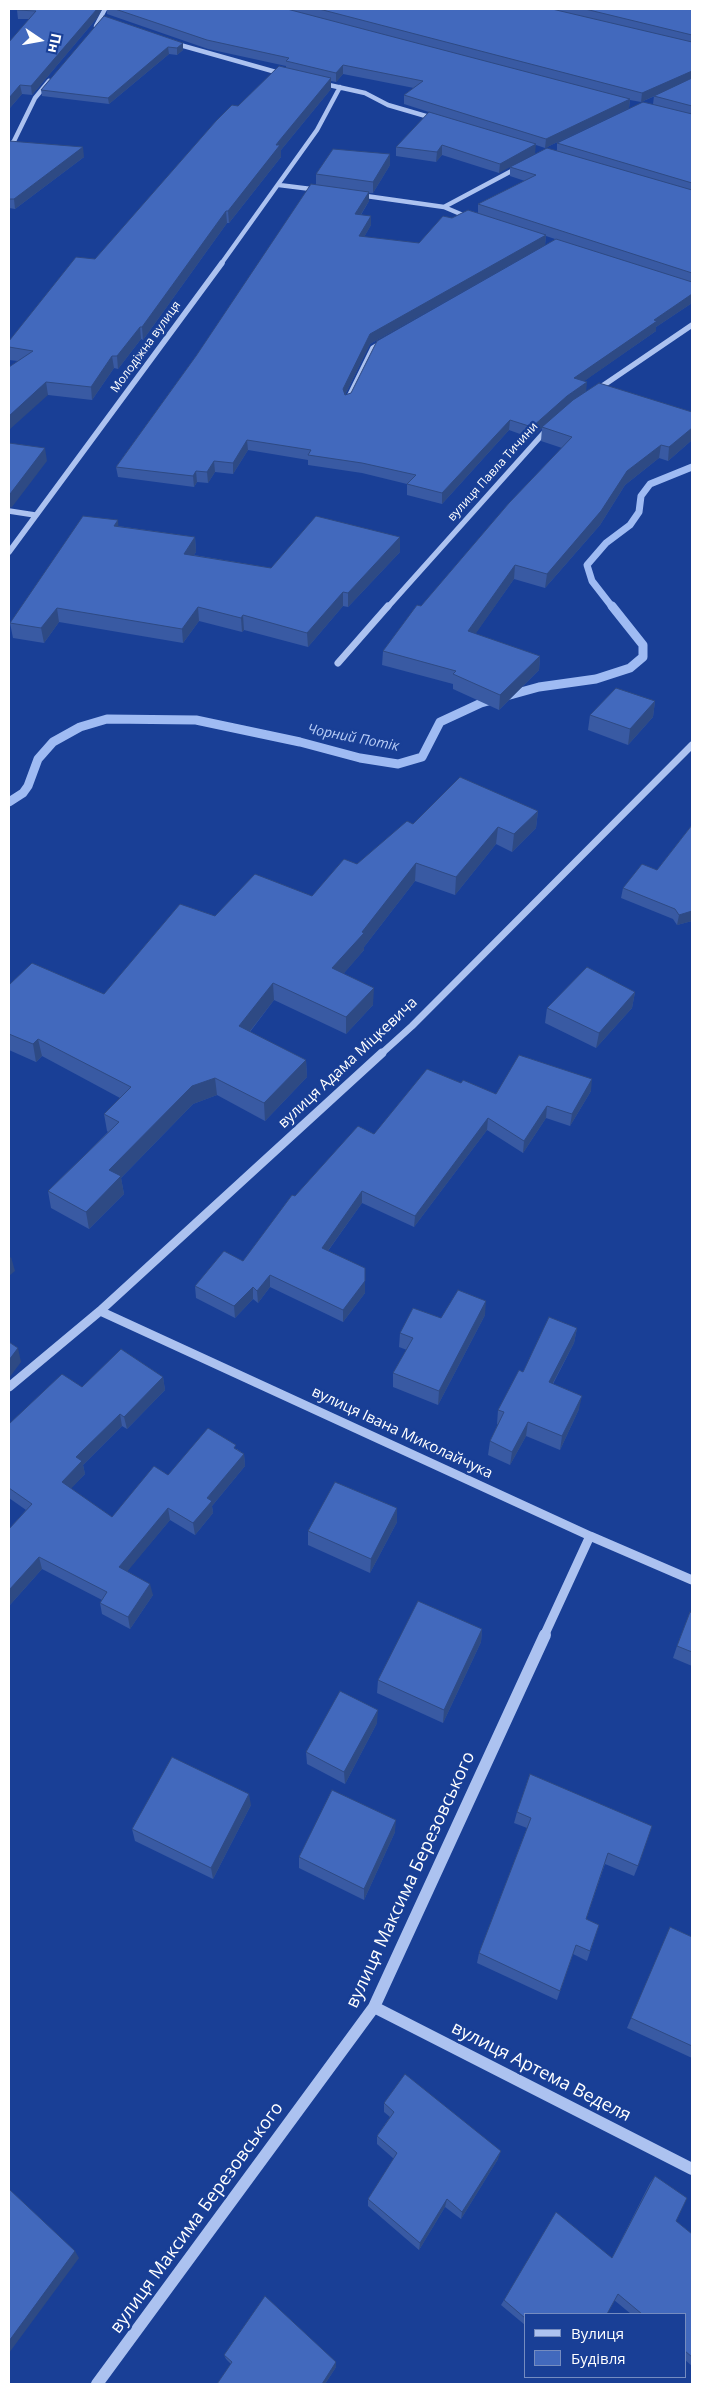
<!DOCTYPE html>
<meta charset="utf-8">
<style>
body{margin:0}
#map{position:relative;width:701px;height:2393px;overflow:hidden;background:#193f96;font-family:"Open Sans",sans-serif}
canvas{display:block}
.frame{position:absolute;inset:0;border:10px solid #fff;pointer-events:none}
.legend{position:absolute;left:524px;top:2313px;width:162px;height:65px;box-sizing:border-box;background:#193f96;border:1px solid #758cc0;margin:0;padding:6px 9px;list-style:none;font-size:15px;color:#fff}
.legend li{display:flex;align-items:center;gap:10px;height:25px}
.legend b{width:25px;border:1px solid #758cc0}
.north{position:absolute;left:15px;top:15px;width:50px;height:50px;-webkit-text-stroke:4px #193f96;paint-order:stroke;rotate:102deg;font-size:14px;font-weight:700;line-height:20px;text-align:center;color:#fff}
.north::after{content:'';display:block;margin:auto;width:18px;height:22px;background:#fff;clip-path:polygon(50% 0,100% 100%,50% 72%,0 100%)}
</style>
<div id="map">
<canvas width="701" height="2393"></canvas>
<div class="frame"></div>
<ul class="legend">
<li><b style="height:6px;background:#acc2f0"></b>Вулиця</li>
<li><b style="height:14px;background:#4269bd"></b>Будівля</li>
</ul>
<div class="north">Пн</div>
</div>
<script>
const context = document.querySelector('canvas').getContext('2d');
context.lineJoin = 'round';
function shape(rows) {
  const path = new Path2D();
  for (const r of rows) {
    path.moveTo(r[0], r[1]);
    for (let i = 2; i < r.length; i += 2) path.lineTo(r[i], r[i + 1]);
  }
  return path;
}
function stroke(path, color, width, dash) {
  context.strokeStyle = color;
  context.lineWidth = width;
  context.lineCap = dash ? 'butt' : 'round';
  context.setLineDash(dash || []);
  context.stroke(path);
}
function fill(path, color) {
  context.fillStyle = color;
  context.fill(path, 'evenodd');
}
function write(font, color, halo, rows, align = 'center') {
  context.font = font + ' "Open Sans",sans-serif';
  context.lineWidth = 5;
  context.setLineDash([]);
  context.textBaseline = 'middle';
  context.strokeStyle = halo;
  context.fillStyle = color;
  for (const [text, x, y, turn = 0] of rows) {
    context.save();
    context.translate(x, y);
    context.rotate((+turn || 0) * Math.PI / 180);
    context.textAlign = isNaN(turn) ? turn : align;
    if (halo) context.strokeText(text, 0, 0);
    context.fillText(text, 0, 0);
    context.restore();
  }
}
stroke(shape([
 [613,608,592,581,587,565,606,543,630,525,639,512,641,496,650,484,692,467]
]), '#9fbbf3', 7);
stroke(shape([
 [9,802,23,793,28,786,38,759,53,742,80,727,107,719,196,720,300,742,360,758,398,764,422,757,440,722,481,703,539,687,596,679,630,668,643,657,643,645,612,606]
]), '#9fbbf3', 9);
stroke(shape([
 [96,26,105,9],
 [173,43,283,74],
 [320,83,365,93,388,105,436,119],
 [9,146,14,141,35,98,49,81],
 [279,185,319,190],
 [359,195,444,207,470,218],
 [444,207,519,167],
 [221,264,317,130,340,87]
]), '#acc2f0', 4.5);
stroke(shape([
 [595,391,692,325],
 [347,401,373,348,383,342],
 [9,511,35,515],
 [9,552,222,263],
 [387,608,549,427]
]), '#acc2f0', 5.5);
stroke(shape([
 [338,663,388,606],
 [381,1054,412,1026,692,745]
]), '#acc2f0', 7);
stroke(shape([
 [100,1311,590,1536,692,1580],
 [9,1387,100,1311,382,1053],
 [544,1636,590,1536]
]), '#acc2f0', 9);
stroke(shape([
 [374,2007,692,2169],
 [97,2384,374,2007,545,1635]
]), '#acc2f0', 12);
fill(shape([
 [9,9,102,9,97,18,32,95,22,94,9,109,29,19,18,19,17,10],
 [107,9,692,9,692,303,656,327,656,331,584,381,586,392,692,412,692,440,668,461,659,458,625,485,600,525,545,588,514,579,475,634,540,656,539,670,499,710,453,689,453,684,382,665,383,651,421,606,562,448,541,441,542,428,531,438,509,430,442,504,407,495,407,484,362,473,308,465,308,460,248,450,233,474,215,472,208,483,197,482,194,487,118,477,116,467,196,356,316,185,316,174,390,154,390,165,373,193,369,193,369,201,361,215,371,225,364,237,419,243,452,218,478,213,478,204,525,181,510,176,510,167,557,151,557,143,653,104,654,96,655,96,641,102,630,100,629,108,545,148,536,145,499,173,442,155,436,162,396,156,396,147,460,122,404,104,404,95,414,88,343,74,336,82,331,81,331,89,281,150,281,157,229,223,227,223,143,340,141,339,118,369,114,368,92,400,48,395,18,361,9,360,9,341,95,259,238,106,286,67,286,66,208,49,107,14],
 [546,236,555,239,351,393,345,395,370,344,545,245],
 [104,16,183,43,183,50,177,55,169,54,109,104,42,96,41,90],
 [9,141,84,157,15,209,9,208],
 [118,520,118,526,195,537,196,552,194,555,271,568,400,552,348,607,343,606,308,647,244,630,242,632,199,621,183,643,59,622,44,643,13,638,10,623],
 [655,701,653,717,628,745,588,730,590,715],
 [538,811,536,828,512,852,496,844,455,895,415,881,364,947,364,950,343,974,373,1005,346,1034,274,1000,250,1032,306,1060,307,1077,265,1121,217,1095,193,1104,121,1178,124,1194,89,1229,51,1208,48,1191,108,1132,107,1131,104,1114,120,1098,42,1056,36,1062,9,1050,9,985,104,994,215,916,312,896,413,824],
 [692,825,692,921,677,925,673,919,621,898,623,888,657,870],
 [635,992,632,1008,596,1048,545,1023,547,1008],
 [461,1083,496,1094,591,1091,570,1126,546,1118,523,1153,487,1130,414,1227,362,1203,328,1251,365,1293,343,1322,270,1287,258,1303,253,1299,235,1318,196,1298,195,1286,243,1261,295,1196,374,1134],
 [485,1315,438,1405,393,1387,393,1373,407,1350,399,1347,400,1333,441,1318],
 [577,1328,574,1343,553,1384,579,1409,560,1450,526,1436,510,1465,488,1455,490,1441,498,1424,497,1424,498,1410,523,1372],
 [163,1377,165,1390,127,1429,122,1426,83,1465,85,1474,70,1489,112,1517,168,1475,237,1449,244,1454,245,1466,212,1506,213,1513,195,1535,170,1520,127,1571,153,1595,130,1629,102,1614,100,1603,102,1600,42,1569,9,1606,9,1529,26,1510,9,1498,9,1424,82,1387],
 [397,1508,397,1522,370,1573,308,1545,308,1531],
 [692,1613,692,1666,673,1658,677,1646],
 [482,1629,481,1642,443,1723,377,1693,378,1680],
 [377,1723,345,1784,307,1764,306,1752],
 [530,1774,638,1866,634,1876,605,1864,586,1919,599,1925,587,1961,573,1954,557,2000,477,1963,479,1953,527,1828,514,1823,517,1812],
 [251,1805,213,1879,135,1841,132,1829],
 [395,1832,364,1900,299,1868,299,1857],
 [670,1927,692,1937,692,2058,627,2028],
 [384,2103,498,2159,461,2219,445,2207,419,2250,368,2206,368,2199,394,2159,377,2144,377,2136,390,2117,384,2112],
 [655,2176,676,2221,692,2234,692,2366,685,2360,685,2314,631,2314,614,2300,525,2314,525,2325,501,2305,504,2300,612,2258,650,2183],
 [224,2355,336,2362,336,2367,325,2384,217,2384,231,2364,226,2359]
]), '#395aa3');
fill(shape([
 [97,9,102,9,97,18,32,95,31,86],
 [183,43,183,50,177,55,177,48],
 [168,47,169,54,109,104,108,98],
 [343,65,343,74,336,82,336,73],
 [692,71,692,79,641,102,642,93],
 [331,78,331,89,281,150,281,157,229,223,228,211,279,141],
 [20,85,22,94,9,109,9,98],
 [630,99,629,108,545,148,546,139],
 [536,144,535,154,499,173,500,164],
 [442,145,442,155,436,162,437,152],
 [83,147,84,157,15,209,14,199],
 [390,154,390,165,373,193,373,182],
 [369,192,369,201,355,224,355,214],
 [226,211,227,223,143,340,142,327],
 [371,216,371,225,359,246,359,236],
 [546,235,545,245,370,344,343,399,343,389,370,334],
 [692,294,692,303,656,327,656,331,573,389,574,378,654,320],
 [140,327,141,339,118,369,117,356],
 [112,356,114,368,92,400,91,387],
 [46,382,48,395,9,430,9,416],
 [587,382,586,393,566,406,531,438,532,427,567,396],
 [510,420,509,430,442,504,442,493],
 [692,428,692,440,668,461,669,447],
 [247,440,248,450,233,474,233,463],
 [661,445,659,458,625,485,600,525,545,588,547,574,627,471],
 [45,448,47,461,12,507,9,508,9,494],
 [214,461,215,472,208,483,207,472],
 [196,471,197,482,194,487,193,476],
 [118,520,119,535,114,526],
 [195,537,196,552,185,568,184,554],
 [400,537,400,552,348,607,348,593],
 [515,565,514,579,467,646,468,631],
 [343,592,343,606,308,647,307,633],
 [198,607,199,621,183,643,182,629],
 [57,608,59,622,44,643,41,628],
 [243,615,244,630,242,632,241,618],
 [540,656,539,670,499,710,500,695],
 [655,701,653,717,628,745,630,729],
 [538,811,536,828,512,852,514,834],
 [498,827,496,844,455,895,456,877],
 [416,863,415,881,364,947,364,950,333,986,332,968],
 [692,911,692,921,677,925,679,915],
 [273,983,274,1000,240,1044,239,1026],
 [374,988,373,1005,346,1034,346,1017],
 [635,992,632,1008,596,1048,599,1033],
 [38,1039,42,1056,36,1062,33,1044],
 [306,1060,307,1077,265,1121,264,1103],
 [215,1078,217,1095,193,1104,121,1178,124,1194,89,1229,86,1212,109,1170,192,1086],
 [592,1079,591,1091,570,1126,572,1114],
 [547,1106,546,1118,523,1153,524,1141],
 [488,1118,487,1130,414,1227,415,1216],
 [362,1191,362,1203,322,1259,322,1248],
 [11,1257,15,1271,9,1276,9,1259],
 [270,1275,270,1287,258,1303,257,1291],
 [365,1281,365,1293,343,1322,343,1310],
 [253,1287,253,1299,235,1318,234,1306],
 [486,1301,485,1315,438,1405,439,1391],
 [577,1328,574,1343,546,1396,549,1382],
 [18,1348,21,1362,9,1378,9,1360],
 [163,1377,165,1390,127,1429,124,1417],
 [582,1396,579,1409,560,1450,562,1436],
 [120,1414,122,1426,83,1465,85,1474,65,1495,62,1482,76,1457],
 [528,1422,526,1436,510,1465,512,1452],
 [244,1454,245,1466,212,1506,213,1513,195,1535,193,1523,207,1498],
 [168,1508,170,1520,121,1579,119,1567],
 [397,1508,397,1522,370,1573,371,1559],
 [39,1557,42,1569,9,1606,9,1590],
 [150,1584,153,1595,130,1629,128,1617],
 [482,1629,481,1642,443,1723,444,1710],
 [378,1710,377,1723,345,1784,344,1772],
 [249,1794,251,1805,213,1879,211,1868],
 [396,1820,395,1832,364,1900,364,1889],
 [501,2151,498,2159,461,2219,462,2212],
 [447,2199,445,2207,419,2250,420,2243],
 [75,2251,79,2258,9,2353,9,2341],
 [336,2362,336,2367,325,2384,322,2384]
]), '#2e4a84');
const building = shape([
 [18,9,97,9,31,86,20,85,9,98,9,42,36,11,17,10,18,9],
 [115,9,287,9,630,99,546,139,404,95,423,81,343,65,336,73,286,61,289,58,207,40,115,9],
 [319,9,552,9,692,42,692,71,642,93,319,9],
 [585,9,692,9,692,35,585,9],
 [104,16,183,43,177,48,168,47,108,98,41,90,104,16],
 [279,66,331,78,279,141,276,145,280,145,228,211,226,211,142,327,140,327,117,356,112,356,91,387,46,382,9,416,9,367,33,351,9,347,9,341,76,257,95,259,216,121,232,105,238,106,279,66],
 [692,78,692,106,654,96,692,78],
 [643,102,692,114,692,183,557,143,643,102],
 [429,112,536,144,500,164,442,145,437,152,396,147,429,112],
 [9,141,83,147,14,199,9,199,9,141],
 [547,148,692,190,692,273,478,204,536,175,510,167,547,148],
 [333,149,390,154,373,182,316,174,333,149],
 [311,184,369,192,355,214,371,216,359,236,419,243,443,216,452,218,468,210,546,235,370,334,343,389,345,395,351,393,377,341,556,239,692,282,692,294,654,320,657,321,574,378,587,382,567,396,532,427,510,420,442,493,407,484,416,475,362,463,308,455,311,450,247,440,233,463,214,461,207,472,196,471,193,476,116,467,196,356,311,184],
 [599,383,692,412,692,428,669,447,661,445,627,471,601,511,547,574,515,565,468,631,540,656,500,695,453,674,456,671,383,651,417,605,421,606,509,503,572,437,542,427,573,400,599,383],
 [9,443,45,448,10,494,9,494,9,443],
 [83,516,118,520,114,526,195,537,184,554,271,568,316,516,400,537,348,593,343,592,307,633,243,615,241,618,198,607,182,629,57,608,41,628,10,623,83,516],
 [616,688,655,701,630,729,590,715,616,688],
 [460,777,538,811,514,834,498,827,456,877,416,863,362,932,364,933,332,968,374,988,346,1017,273,983,239,1026,306,1060,264,1103,215,1078,192,1086,109,1170,121,1176,86,1212,48,1191,119,1122,104,1114,131,1087,38,1039,33,1044,9,1034,9,985,32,963,104,994,180,904,215,916,255,874,312,896,344,859,357,864,407,821,413,824,460,777],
 [692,825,692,911,679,915,675,909,623,888,642,864,657,870,692,825],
 [587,967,635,992,599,1033,547,1008,587,967],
 [519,1055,592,1079,572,1114,547,1106,524,1141,488,1118,415,1216,362,1191,322,1248,365,1268,365,1281,343,1310,270,1275,257,1291,253,1287,234,1306,195,1286,224,1251,243,1261,292,1195,295,1196,358,1126,374,1134,427,1069,461,1083,463,1080,496,1094,519,1055],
 [458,1290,486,1301,439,1391,393,1373,413,1338,400,1333,413,1308,441,1318,458,1290],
 [549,1317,577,1328,549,1382,582,1396,562,1436,528,1422,512,1452,490,1441,504,1412,498,1410,519,1370,523,1372,549,1317],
 [9,1342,18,1348,9,1360,9,1342],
 [121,1349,163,1377,124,1417,120,1414,76,1457,82,1461,62,1482,112,1517,154,1466,168,1475,208,1428,236,1445,234,1448,244,1454,207,1498,212,1501,193,1523,168,1508,119,1567,150,1584,128,1617,100,1603,107,1592,39,1557,9,1590,9,1529,32,1504,9,1488,9,1424,62,1374,82,1387,121,1349],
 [335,1482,397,1508,371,1559,308,1531,335,1482],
 [418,1601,482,1629,444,1710,378,1680,418,1601],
 [690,1612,692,1613,692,1652,677,1646,690,1612],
 [340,1691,378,1710,344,1772,306,1752,340,1691],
 [172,1757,249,1794,211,1868,132,1829,172,1757],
 [530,1774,652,1826,638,1866,608,1853,586,1919,599,1925,590,1951,576,1945,560,1991,479,1953,531,1818,517,1812,530,1774],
 [332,1790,396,1820,364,1889,299,1857,332,1790],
 [670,1927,692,1937,692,2046,631,2018,670,1927],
 [405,2074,501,2151,462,2212,447,2199,420,2243,368,2199,397,2153,377,2136,394,2112,384,2103,405,2074],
 [655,2176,687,2198,676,2221,692,2234,692,2357,685,2351,685,2314,642,2314,618,2294,607,2314,525,2314,525,2318,504,2300,556,2212,612,2258,655,2176],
 [9,2189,75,2251,9,2341,9,2189],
 [265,2296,336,2362,322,2384,217,2384,232,2362,224,2355,265,2296]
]);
fill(building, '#4269bd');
stroke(building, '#2e4a84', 1);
write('12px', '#fff', '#193f96', [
 ["Молодіжна вулиця",146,347,-54],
 ["вулиця Павла Тичини",493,472,-48]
]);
write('italic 14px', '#b8cdf7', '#193f96', [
 ["Чорний Потік",353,738,11]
]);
write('15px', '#fff', '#193f96', [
 ["вулиця Адама Міцкевича",348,1063,-43],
 ["вулиця Івана Миколайчука",402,1433,25]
]);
write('18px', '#fff', '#193f96', [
 ["вулиця Максима Березовського",411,1880,-65],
 ["вулиця Артема Веделя",541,2072,27],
 ["вулиця Максима Березовського",197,2218,-54]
]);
</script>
